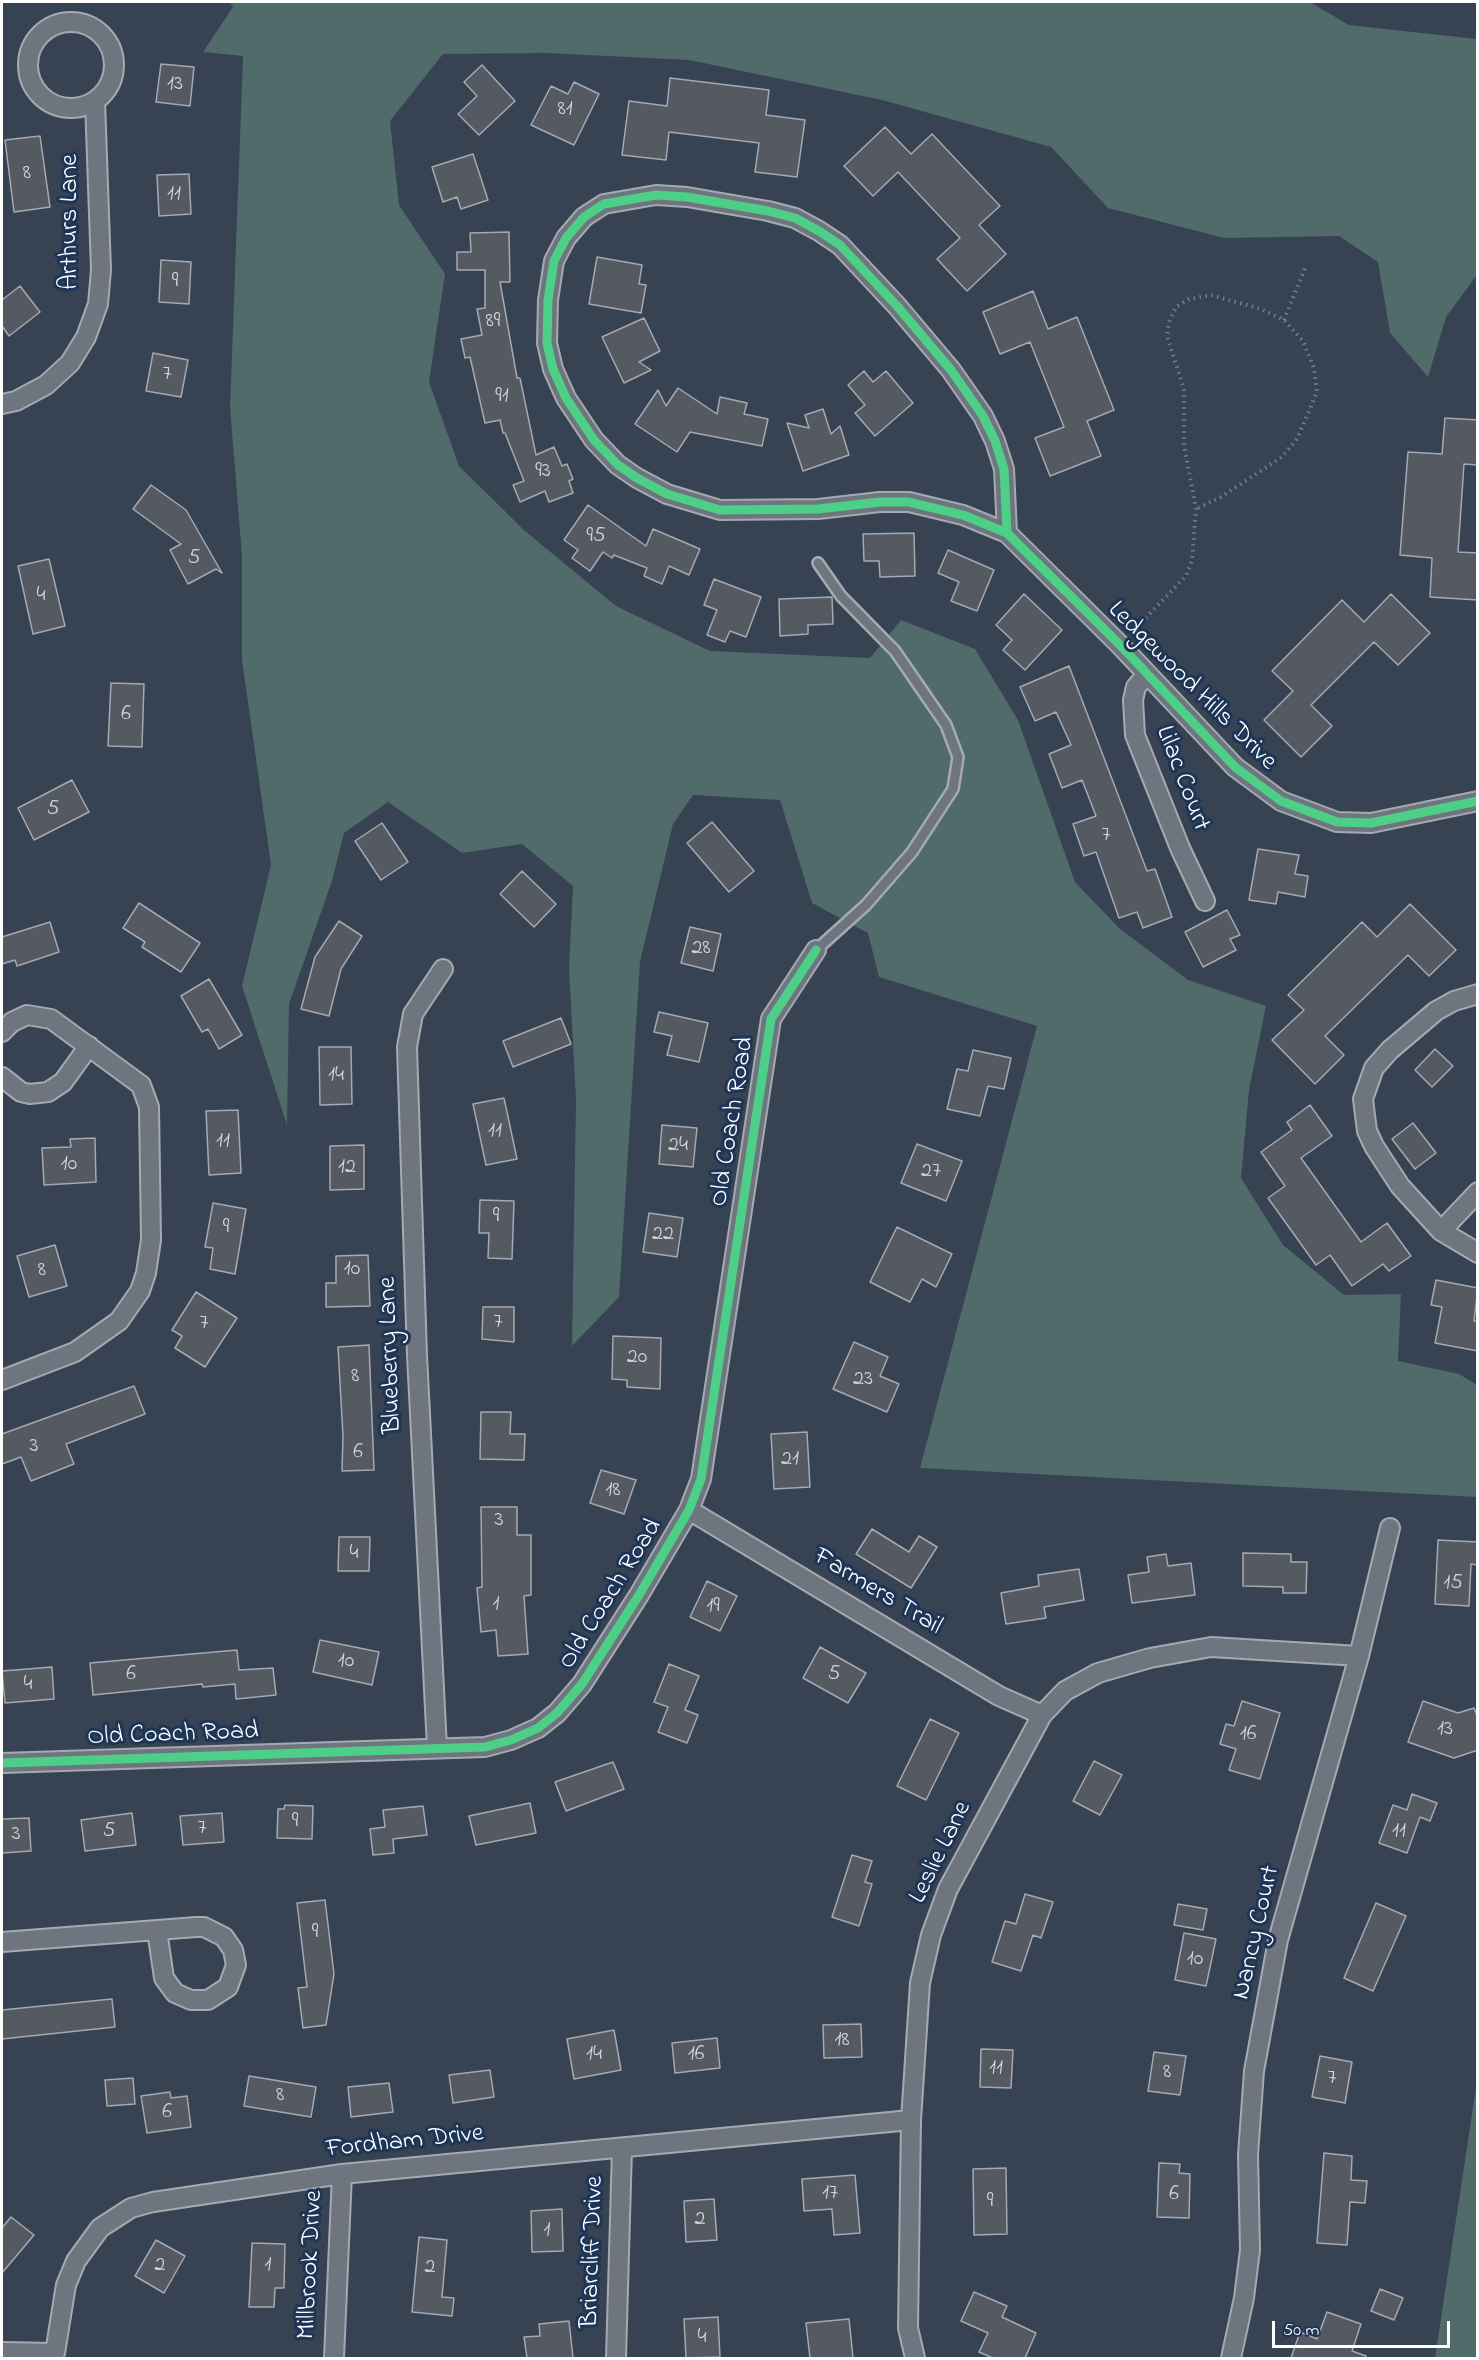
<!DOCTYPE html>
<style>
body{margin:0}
#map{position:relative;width:1479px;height:2360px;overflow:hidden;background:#374252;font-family:"Indie Flower",sans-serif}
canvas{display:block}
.frame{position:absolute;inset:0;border:3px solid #fff;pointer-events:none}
.scale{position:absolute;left:1272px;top:2321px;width:178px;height:27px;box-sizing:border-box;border:3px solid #fff;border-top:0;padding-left:8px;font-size:18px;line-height:21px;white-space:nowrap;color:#fff;-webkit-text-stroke:4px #1d3557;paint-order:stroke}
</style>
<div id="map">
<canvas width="1479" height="2360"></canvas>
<div class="frame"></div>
<div class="scale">50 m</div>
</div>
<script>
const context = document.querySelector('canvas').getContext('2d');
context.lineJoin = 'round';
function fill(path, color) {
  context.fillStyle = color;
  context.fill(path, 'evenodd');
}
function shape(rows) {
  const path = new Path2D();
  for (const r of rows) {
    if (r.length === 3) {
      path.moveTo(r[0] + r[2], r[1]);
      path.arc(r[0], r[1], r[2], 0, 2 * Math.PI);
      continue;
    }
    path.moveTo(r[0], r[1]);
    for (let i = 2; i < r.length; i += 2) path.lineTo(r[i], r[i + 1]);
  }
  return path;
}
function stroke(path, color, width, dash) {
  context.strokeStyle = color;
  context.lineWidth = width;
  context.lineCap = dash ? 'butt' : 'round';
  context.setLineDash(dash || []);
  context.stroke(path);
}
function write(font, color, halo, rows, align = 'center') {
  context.font = font + ' "Indie Flower",sans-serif';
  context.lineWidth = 6;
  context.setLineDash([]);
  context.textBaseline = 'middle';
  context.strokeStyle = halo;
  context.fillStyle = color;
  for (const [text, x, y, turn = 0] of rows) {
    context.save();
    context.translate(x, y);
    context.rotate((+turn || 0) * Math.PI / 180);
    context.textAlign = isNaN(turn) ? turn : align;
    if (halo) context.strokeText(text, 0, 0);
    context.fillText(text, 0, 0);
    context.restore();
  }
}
fill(shape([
 [230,2,1310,2,1349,25,1477,39,1477,275,1446,317,1428,377,1390,333,1378,262,1339,236,1224,238,1108,208,1051,147,882,100,689,60,546,53,443,54,390,121,399,205,445,274,429,382,459,466,525,531,616,606,710,651,870,658,901,620,975,649,1018,720,1075,882,1119,928,1188,980,1266,1006,1249,1090,1241,1178,1283,1245,1344,1295,1401,1294,1398,1361,1459,1374,1477,1385,1477,1497,920,1468,1037,1026,879,977,868,933,812,903,780,800,693,795,673,824,640,962,619,1297,572,1346,576,1099,569,968,573,886,522,844,462,853,388,802,344,833,332,881,289,1004,287,1125,242,986,271,865,242,660,242,556,230,407,243,56,203,52,233,7],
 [1477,2081,1477,2358,1435,2358]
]), '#516a6a');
const building = shape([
 [161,64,194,67,190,106,156,102,161,64],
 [482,65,515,101,479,135,458,114,477,96,464,82,482,65],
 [670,78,769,90,766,115,805,120,797,177,755,172,759,143,669,132,666,160,622,155,629,101,667,106,670,78],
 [574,82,599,94,574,145,531,125,551,86,568,94,574,82],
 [885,127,911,154,932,134,1000,206,979,225,1006,254,967,291,937,259,960,238,898,172,873,196,844,166,885,127],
 [40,136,50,207,14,212,5,140,40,136],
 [473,154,488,200,461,209,457,197,443,202,432,167,473,154],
 [189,174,191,214,159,216,157,175,189,174],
 [509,232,510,282,500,282,517,378,520,378,536,455,554,447,562,466,567,464,573,479,569,481,573,493,549,502,545,491,520,502,513,485,524,481,505,433,503,433,500,420,485,423,470,357,465,358,461,339,482,335,477,309,485,308,485,270,457,270,457,252,471,252,470,233,509,232],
 [597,257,642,265,639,284,646,285,641,313,589,304,597,257],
 [161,260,191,262,189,304,159,302,161,260],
 [20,286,40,312,9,336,2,326,2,300,20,286],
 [1033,291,1048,329,1077,317,1114,410,1087,421,1101,456,1050,476,1035,438,1064,427,1030,342,1000,354,983,312,1033,291],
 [644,318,660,351,639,362,651,370,624,383,602,337,644,318],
 [153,353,188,360,181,397,146,391,153,353],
 [864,371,873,382,886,371,913,403,875,436,855,413,865,405,848,385,864,371],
 [678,388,717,414,720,397,747,403,744,414,768,419,762,446,690,432,677,452,635,424,658,390,666,406,678,388],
 [823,409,831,434,840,426,849,455,803,471,787,423,809,428,805,415,823,409],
 [1445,418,1478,420,1478,465,1464,464,1458,552,1478,553,1478,600,1430,597,1432,558,1400,555,1408,452,1442,454,1445,418],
 [151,485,186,510,222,573,216,569,188,584,170,550,181,544,133,509,151,485],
 [588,505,646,546,653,529,700,549,689,575,669,566,662,584,644,576,647,568,614,555,612,558,603,552,590,571,572,558,578,550,564,540,588,505],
 [914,533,915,576,880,577,879,561,864,561,863,534,914,533],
 [948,550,994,570,977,611,951,601,959,582,938,573,948,550],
 [49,559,65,626,33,634,18,566,49,559],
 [714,579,761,597,746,637,730,631,725,642,707,635,717,610,704,605,714,579],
 [1024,594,1062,630,1025,670,1003,650,1012,640,996,625,1024,594],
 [1391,594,1430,633,1398,665,1374,642,1311,705,1332,726,1301,757,1264,720,1293,691,1272,671,1342,600,1364,622,1391,594],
 [832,597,833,624,808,625,808,634,780,636,779,599,832,597],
 [1069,666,1147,871,1155,869,1172,917,1143,928,1137,912,1119,918,1096,852,1084,856,1073,824,1096,816,1082,780,1062,788,1049,754,1071,745,1056,712,1035,721,1020,687,1069,666],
 [111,683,144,684,142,747,108,746,111,683],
 [72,780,89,812,34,840,18,808,72,780],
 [712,822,754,871,729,892,687,843,712,822],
 [382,823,408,862,381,880,355,841,382,823],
 [1258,849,1299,855,1295,874,1308,876,1305,897,1278,892,1276,904,1249,900,1258,849],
 [522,871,556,904,534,927,500,894,522,871],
 [139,903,200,943,181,972,142,947,145,942,123,928,139,903],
 [1410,904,1456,950,1429,976,1408,955,1325,1036,1344,1055,1315,1084,1272,1040,1304,1010,1288,995,1362,922,1377,937,1410,904],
 [1227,910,1240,935,1230,939,1236,950,1203,967,1185,932,1227,910],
 [339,921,362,936,341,969,329,1016,301,1009,315,957,339,921],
 [50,922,59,952,17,966,15,960,2,964,2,937,50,922],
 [690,927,721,934,713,971,681,963,690,927],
 [209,979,242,1035,219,1049,208,1029,202,1032,181,996,209,979],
 [659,1012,708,1023,699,1062,667,1055,672,1036,654,1032,659,1012],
 [561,1018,571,1044,513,1067,503,1041,561,1018],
 [319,1047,351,1047,352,1104,320,1105,319,1047],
 [1435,1049,1453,1066,1432,1087,1415,1070,1435,1049],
 [973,1050,1011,1058,1004,1089,988,1086,980,1116,947,1109,957,1069,968,1071,973,1050],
 [504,1098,517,1159,486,1165,473,1104,504,1098],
 [1310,1105,1332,1136,1301,1158,1361,1242,1387,1223,1411,1256,1389,1271,1383,1264,1352,1286,1330,1255,1316,1265,1268,1198,1285,1186,1261,1152,1292,1130,1287,1122,1310,1105],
 [238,1110,241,1173,209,1175,206,1111,238,1110],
 [1413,1123,1436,1153,1415,1169,1392,1139,1413,1123],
 [662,1125,697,1128,693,1167,659,1164,662,1125],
 [95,1138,96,1182,44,1185,42,1148,71,1147,70,1139,95,1138],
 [917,1144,962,1161,946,1201,901,1183,917,1144],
 [364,1145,364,1189,330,1190,330,1146,364,1145],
 [480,1200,514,1201,512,1259,488,1258,489,1233,479,1233,480,1200],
 [213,1203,246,1209,235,1274,210,1269,213,1248,205,1247,213,1203],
 [649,1213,683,1218,677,1257,643,1252,649,1213],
 [897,1227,952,1254,936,1287,922,1279,910,1302,870,1282,897,1227],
 [55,1245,67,1286,29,1297,17,1256,55,1245],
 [368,1255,370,1306,326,1307,326,1283,336,1283,336,1256,368,1255],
 [1436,1280,1478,1288,1474,1321,1478,1321,1478,1351,1435,1343,1442,1307,1431,1305,1436,1280],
 [196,1292,237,1318,205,1367,175,1348,182,1336,172,1330,196,1292],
 [483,1307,514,1307,514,1342,482,1339,483,1307],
 [613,1336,661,1338,660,1389,627,1387,627,1380,612,1379,613,1336],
 [854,1342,888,1357,880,1376,899,1384,887,1412,833,1389,854,1342],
 [369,1345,374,1470,342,1471,343,1436,338,1347,369,1345],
 [134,1386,145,1414,66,1444,74,1464,31,1481,21,1457,2,1464,2,1434,134,1386],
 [481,1412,511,1412,510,1434,525,1434,524,1460,480,1459,481,1412],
 [807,1432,810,1487,774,1489,771,1434,807,1432],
 [601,1470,636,1480,624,1514,590,1503,601,1470],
 [481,1507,517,1507,517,1535,531,1535,531,1595,524,1596,528,1654,498,1656,496,1630,481,1632,477,1588,482,1587,481,1507],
 [872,1529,909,1552,919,1536,937,1547,911,1588,856,1554,872,1529],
 [339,1537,370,1537,369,1571,338,1571,339,1537],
 [1438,1540,1478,1542,1478,1565,1471,1564,1469,1606,1435,1604,1438,1540],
 [1243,1553,1291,1554,1291,1562,1307,1562,1306,1593,1283,1593,1283,1587,1243,1586,1243,1553],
 [1166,1554,1168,1566,1191,1563,1195,1595,1132,1603,1128,1575,1149,1572,1147,1557,1166,1554],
 [1079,1569,1084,1600,1044,1607,1046,1618,1006,1624,1001,1593,1039,1586,1038,1575,1079,1569],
 [707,1581,737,1596,720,1631,690,1617,707,1581],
 [320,1640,379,1652,372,1685,313,1672,320,1640],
 [820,1647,866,1673,848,1703,803,1678,820,1647],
 [237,1650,239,1670,273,1668,276,1695,236,1699,235,1684,203,1687,202,1684,93,1695,90,1663,237,1650],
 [669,1664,699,1676,685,1710,698,1715,687,1743,658,1732,668,1707,654,1702,669,1664],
 [52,1667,54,1699,5,1703,2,1671,52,1667],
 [1242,1701,1280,1713,1260,1779,1229,1770,1236,1749,1220,1744,1226,1724,1234,1726,1242,1701],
 [1423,1701,1458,1713,1474,1708,1478,1718,1478,1750,1454,1758,1408,1742,1423,1701],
 [930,1719,959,1733,926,1800,897,1786,930,1719],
 [1094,1761,1122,1775,1100,1815,1073,1801,1094,1761],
 [613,1762,624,1789,566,1811,555,1782,613,1762],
 [1412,1794,1437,1803,1430,1821,1420,1817,1407,1853,1379,1843,1393,1805,1407,1810,1412,1794],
 [530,1803,536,1833,476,1845,469,1816,530,1803],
 [285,1805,313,1806,312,1839,277,1838,278,1809,284,1809,285,1805],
 [423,1806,427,1835,393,1839,394,1853,373,1855,370,1829,385,1827,383,1810,423,1806],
 [132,1813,136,1845,85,1851,81,1820,132,1813],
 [222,1813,224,1842,183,1845,180,1816,222,1813],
 [29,1818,31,1851,2,1853,2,1819,29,1818],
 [852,1855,872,1861,865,1882,872,1884,859,1926,832,1917,852,1855],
 [1025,1894,1053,1902,1041,1938,1033,1935,1021,1971,992,1962,1005,1921,1016,1924,1025,1894],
 [325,1900,334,1974,326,2025,303,2028,298,1988,307,1987,297,1903,325,1900],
 [1376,1903,1406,1916,1373,1991,1344,1978,1376,1903],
 [1178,1904,1207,1909,1203,1930,1174,1925,1178,1904],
 [1184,1933,1216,1939,1206,1986,1175,1980,1184,1933],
 [112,1999,115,2027,2,2039,2,2010,112,1999],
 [861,2024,862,2057,824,2058,823,2025,861,2024],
 [614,2030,621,2070,574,2079,567,2039,614,2030],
 [717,2038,720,2068,675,2073,672,2043,717,2038],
 [981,2049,1013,2050,1011,2088,980,2087,981,2049],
 [1154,2052,1186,2056,1180,2095,1148,2091,1154,2052],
 [1320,2056,1352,2062,1345,2103,1312,2097,1320,2056],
 [490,2070,494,2097,453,2103,449,2075,490,2070],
 [249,2076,316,2087,311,2117,244,2106,249,2076],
 [133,2078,135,2104,107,2106,105,2080,133,2078],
 [389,2083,393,2112,351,2117,348,2087,389,2083],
 [170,2092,171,2098,187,2096,191,2127,147,2133,141,2096,170,2092],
 [1324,2153,1352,2156,1351,2180,1367,2181,1365,2203,1350,2202,1347,2245,1317,2243,1324,2153],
 [1159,2163,1180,2164,1179,2173,1190,2174,1189,2218,1157,2217,1159,2163],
 [1006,2168,1007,2234,974,2235,973,2169,1006,2168],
 [855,2175,860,2233,834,2235,832,2209,804,2211,802,2179,855,2175],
 [714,2199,717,2240,686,2242,684,2201,714,2199],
 [562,2209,563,2251,532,2252,531,2211,562,2209],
 [11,2217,34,2235,2,2273,2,2228,11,2217],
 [419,2237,447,2240,442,2297,454,2298,452,2316,412,2312,419,2237],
 [156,2240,185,2256,164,2293,135,2276,156,2240],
 [252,2243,285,2244,284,2288,275,2288,274,2307,249,2307,252,2243],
 [1380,2289,1403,2298,1394,2320,1371,2311,1380,2289],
 [974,2292,1007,2306,1002,2317,1036,2333,1025,2358,993,2358,979,2352,988,2333,961,2321,974,2292],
 [1327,2312,1361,2324,1352,2351,1366,2356,1365,2358,1291,2358,1300,2332,1317,2339,1327,2312],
 [718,2317,720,2357,686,2358,684,2319,718,2317],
 [849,2319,853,2358,810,2358,806,2323,849,2319],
 [569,2321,573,2358,527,2358,524,2337,540,2336,539,2324,569,2321]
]);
fill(building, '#545962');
stroke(building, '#a5aab1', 1.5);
const service = shape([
 [816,950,866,905,912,852,953,789,958,757,946,725,895,651,841,596,818,563]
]);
const minor = shape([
 [71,65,43],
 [2,404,16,401,46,385,70,363,86,337,98,304,101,270,95,101],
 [1007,533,1004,469,995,441,983,416,951,370,897,306,840,245,819,231,795,218,768,211,687,197,656,195,604,204,584,217,566,238,554,261,548,300,547,343,553,369,566,398,594,440,618,465,637,478,667,494,720,510,818,509,880,502,909,502,963,515,1007,533,1120,645,1235,767,1281,801,1337,822,1371,823,1478,801],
 [1147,674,1136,687,1133,700,1135,735,1180,848,1205,901],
 [1478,994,1454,1001,1436,1011,1390,1050,1374,1068,1363,1099,1367,1131,1374,1146,1400,1186,1441,1231,1478,1253],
 [2,1032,12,1022,27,1015,51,1019,141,1085,149,1107,151,1240,146,1273,140,1291,119,1321,75,1352,2,1380],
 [2,1077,21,1092,30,1094,48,1092,63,1082,89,1046],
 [1441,1231,1478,1192],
 [689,1510,999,1696,1042,1715],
 [437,1748,417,1355,407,1047,413,1014,443,969],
 [2,1763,485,1747,511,1740,538,1728,557,1713,582,1684,639,1595,689,1510,701,1479,771,1019,816,950],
 [2,1942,196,1927,204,1927,224,1937,233,1950,236,1965,228,1987,208,2000,191,2000,175,1993,164,1978,157,1930],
 [2,2352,55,2353,66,2285,76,2261,100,2228,131,2208,153,2202,342,2174,911,2120],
 [334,2358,342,2174],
 [616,2358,622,2148],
 [915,2358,908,2328,911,2120,920,1983,931,1935,948,1889,1042,1715,1065,1691,1098,1673,1150,1658,1211,1647,1359,1656],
 [1231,2358,1244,2298,1250,2250,1248,2155,1254,2071,1278,1940,1359,1656,1390,1528]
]);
stroke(service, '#a5aab1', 14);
stroke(minor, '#a5aab1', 22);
stroke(shape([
 [1284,320,1305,268],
 [1133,631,1186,576,1192,560,1196,509,1184,445,1184,389,1167,336,1169,322,1176,307,1189,299,1211,295,1261,309,1284,320,1303,341,1314,368,1317,392,1297,439,1282,457,1221,497,1196,509]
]), '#777e86', 4, [1.5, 4.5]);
stroke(service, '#6f757e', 9);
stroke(minor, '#6f757e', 18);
stroke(shape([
 [1007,533,1004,469,995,441,983,416,951,370,897,306,840,245,819,231,795,218,768,211,687,197,656,195,604,204,584,217,566,238,554,261,548,300,547,343,553,369,566,398,594,440,618,465,637,478,667,494,720,510,818,509,880,502,909,502,963,515,1007,533,1120,645,1235,767,1281,801,1337,822,1371,823,1478,801],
 [2,1763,485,1747,511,1740,538,1728,557,1713,582,1684,639,1595,689,1510,701,1479,771,1019,816,950]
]), '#4dcf88', 9);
write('22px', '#d4d6d8', null, [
 ["13",175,85],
 ["81",565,110],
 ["8",27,174],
 ["11",174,195],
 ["9",175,282],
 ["89",493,322],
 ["7",167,375],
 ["91",502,397],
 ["93",543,472],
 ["95",596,537],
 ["5",194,559],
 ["4",41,596],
 ["6",126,715],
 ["5",53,810],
 ["7",1106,836],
 ["28",701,949],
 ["14",336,1076],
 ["11",495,1132],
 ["11",223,1142],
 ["24",678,1146],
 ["10",69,1165],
 ["12",347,1168],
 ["27",931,1172],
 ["9",496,1217],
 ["9",226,1228],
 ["22",663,1235],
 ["10",352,1270],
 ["8",42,1271],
 ["7",498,1323],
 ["7",204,1324],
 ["20",637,1358],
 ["8",355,1377],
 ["23",863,1380],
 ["3",34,1447],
 ["6",358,1453],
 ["21",790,1460],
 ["18",613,1491],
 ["3",499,1521],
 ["4",354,1554],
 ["15",1453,1584],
 ["1",496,1605],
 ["19",713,1607],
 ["10",346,1662],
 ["6",131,1675],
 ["5",834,1675],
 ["4",28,1685],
 ["13",1445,1730],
 ["16",1248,1735],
 ["9",295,1822],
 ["7",202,1829],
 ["5",109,1832],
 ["11",1399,1832],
 ["3",16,1835],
 ["9",315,1933],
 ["10",1195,1960],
 ["18",842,2041],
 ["14",594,2055],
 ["16",696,2055],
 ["11",996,2069],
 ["8",1167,2073],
 ["7",1332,2079],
 ["8",280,2096],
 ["6",167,2113],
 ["17",830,2194],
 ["6",1174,2195],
 ["9",990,2202],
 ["2",700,2220],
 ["1",547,2231],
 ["2",160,2266],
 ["1",268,2266],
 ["2",430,2268],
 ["4",702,2338]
]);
write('26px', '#fff', '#1d3557', [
 ["Arthurs Lane",72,222,-90],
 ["Ledgewood Hills Drive",1191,687,45],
 ["Lilac Court",1181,779,69],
 ["Old Coach Road",734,1122,-81],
 ["Blueberry Lane",392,1355,-92],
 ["Farmers Trail",877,1593,31],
 ["Old Coach Road",612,1595,-58],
 ["Old Coach Road",173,1736,-2],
 ["Leslie Lane",942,1853,-64],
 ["Nancy Court",1258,1933,-77],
 ["Fordham Drive",405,2143,-6],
 ["Briarcliff Drive",594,2252,-88],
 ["Millbrook Drive",312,2265,-87]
]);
</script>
